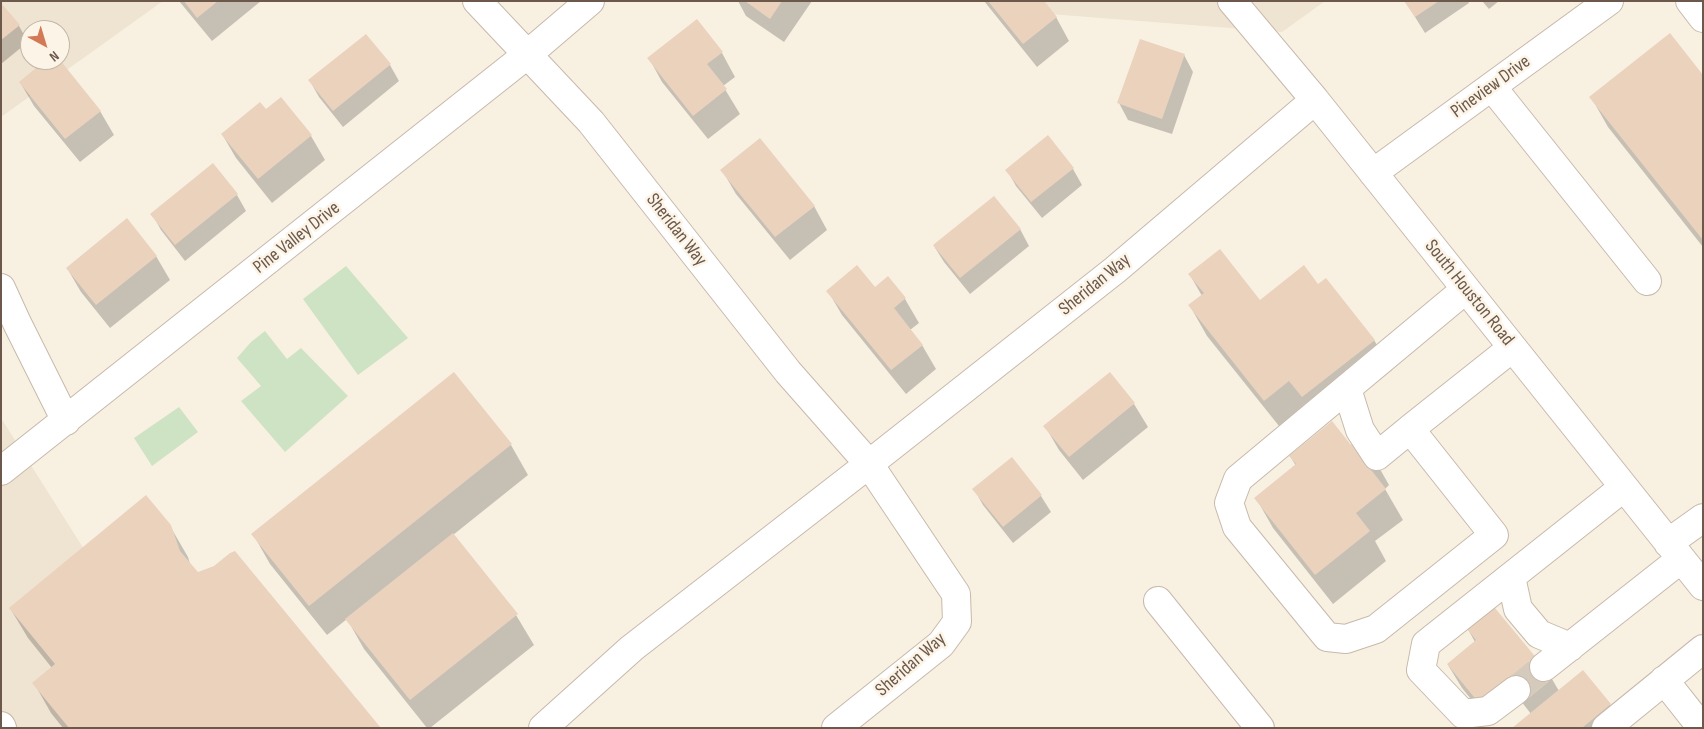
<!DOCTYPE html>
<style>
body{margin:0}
#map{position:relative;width:1704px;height:729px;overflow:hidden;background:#f8f1e2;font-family:"Sofia Sans Condensed",sans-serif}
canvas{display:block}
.frame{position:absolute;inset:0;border:2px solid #6c594c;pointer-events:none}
.north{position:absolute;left:20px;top:20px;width:50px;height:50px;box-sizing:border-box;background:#fcf5e7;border:1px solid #c2b7a9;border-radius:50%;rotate:141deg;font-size:14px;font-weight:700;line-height:20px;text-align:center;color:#6c594c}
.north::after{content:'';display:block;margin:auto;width:18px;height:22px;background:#d37956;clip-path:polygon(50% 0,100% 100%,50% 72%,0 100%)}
</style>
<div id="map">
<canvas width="1704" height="729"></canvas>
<div class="frame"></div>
<div class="north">N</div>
</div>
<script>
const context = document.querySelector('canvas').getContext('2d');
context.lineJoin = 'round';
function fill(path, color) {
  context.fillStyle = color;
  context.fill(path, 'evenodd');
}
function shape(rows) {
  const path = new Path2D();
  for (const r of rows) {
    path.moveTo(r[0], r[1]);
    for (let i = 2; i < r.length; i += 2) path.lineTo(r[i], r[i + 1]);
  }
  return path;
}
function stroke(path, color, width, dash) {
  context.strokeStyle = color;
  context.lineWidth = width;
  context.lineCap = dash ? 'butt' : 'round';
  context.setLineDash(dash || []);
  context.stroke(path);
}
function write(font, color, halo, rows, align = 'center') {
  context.font = font + ' "Sofia Sans Condensed",sans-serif';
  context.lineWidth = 5;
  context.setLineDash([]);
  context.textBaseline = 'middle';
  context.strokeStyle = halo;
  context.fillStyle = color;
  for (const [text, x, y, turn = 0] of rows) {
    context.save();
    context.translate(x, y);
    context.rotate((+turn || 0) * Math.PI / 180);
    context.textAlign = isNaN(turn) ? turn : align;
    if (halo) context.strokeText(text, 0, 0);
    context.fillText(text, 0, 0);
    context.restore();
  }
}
fill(shape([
 [1,1,163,1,1,117],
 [30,30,60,30,60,60,30,60],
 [1036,1,1325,1,1282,32,1050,14],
 [1,418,180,701,200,728,1,728]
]), '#efe3d1');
fill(shape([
 [346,266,408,338,358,375,303,299],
 [265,331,287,359,301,348,348,396,285,452,241,401,261,386,237,358,251,342],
 [179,407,198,432,152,466,134,438]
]), '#cee3c3');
fill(shape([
 [179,1,261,1,212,41],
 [738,1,812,1,784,42,746,16],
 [984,1,1043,1,1056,17,1069,41,1037,67],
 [1405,1,1468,1,1469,3,1425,33],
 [1482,1,1499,1,1489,9],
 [1,5,19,26,28,42,1,64],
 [722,53,735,77,723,86,740,114,708,139,662,82,649,58],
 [1184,55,1193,72,1172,134,1128,120,1119,103],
 [48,60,58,60,100,111,114,135,80,162,34,106,20,82],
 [390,65,399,81,343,127,319,97,310,81],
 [1703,77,1703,247,1608,127,1591,97],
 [281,98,311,136,325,160,272,203,236,158,222,134,266,111],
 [1073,169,1082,185,1042,218,1016,186,1007,170],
 [722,170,814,206,827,230,790,260,736,194],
 [237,195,246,211,185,261,161,230,152,214],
 [1020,229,1029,246,970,294,944,262,934,246],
 [156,256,170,280,110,328,81,292,67,268],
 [1190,275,1260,302,1318,286,1374,340,1392,370,1321,427,1283,431,1207,336,1190,306,1202,296],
 [888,278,905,299,919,323,910,330,922,345,936,369,906,394,842,315,828,291,875,289],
 [1134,404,1148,427,1083,480,1059,450,1045,426],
 [511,445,528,475,453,535,516,615,534,645,430,728,427,728,364,649,347,619,327,635,270,564,253,534],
 [1350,446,1372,455,1389,485,1385,489,1403,520,1375,541,1386,561,1333,604,1273,528,1256,498,1296,466,1290,456],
 [1011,459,1041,496,1051,512,1013,543,983,505,974,489],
 [170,526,188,557,191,567,380,728,63,728,51,713,34,683,52,668,28,638,10,608],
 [1465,624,1552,679,1559,691,1610,705,1623,728,1514,728,1531,714,1521,701,1492,725,1462,688,1448,665,1475,642]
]), '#0003');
fill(shape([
 [184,1,218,1,197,18],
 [745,1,782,1,770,19],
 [988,1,1044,1,1057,17,1023,44],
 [1404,1,1439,1,1415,17],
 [1,3,20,25,1,40],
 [697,19,723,52,707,64,727,89,693,116,647,58],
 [1670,33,1703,75,1703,240,1589,97],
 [366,34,391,64,333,111,308,80],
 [1140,39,1185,54,1162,119,1117,103],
 [46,60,60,60,101,111,65,139,19,82],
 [281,97,312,135,258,179,221,134,260,102,266,109],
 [1048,135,1074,168,1031,202,1005,170],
 [760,138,815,206,775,237,720,170],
 [213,163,238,194,175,245,150,214],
 [994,196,1021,229,960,278,933,245],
 [127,218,157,256,96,305,66,268],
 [1220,249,1260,300,1304,265,1318,284,1326,278,1375,340,1302,397,1289,381,1264,401,1188,305,1204,293,1188,274],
 [857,265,875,287,888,276,906,298,894,308,923,345,891,370,826,291],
 [454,372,512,444,309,606,251,534],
 [1110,372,1135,403,1069,457,1043,426],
 [1332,421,1351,445,1360,437,1364,461,1386,489,1356,513,1370,531,1315,575,1254,498,1296,464,1289,456],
 [1012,457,1042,495,1003,527,972,489],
 [146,495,171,525,180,551,198,572,214,566,230,553,235,551,381,728,69,728,32,683,55,664,9,608],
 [453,533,518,614,410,700,345,619],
 [1490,602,1553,678,1525,701,1507,678,1478,702,1447,664,1476,640,1463,624],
 [1583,670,1611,704,1582,728,1512,728]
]), '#ead2bd');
stroke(shape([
 [1516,690,1544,667]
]), '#d5cbbc', 28, [28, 14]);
const minor = shape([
 [477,1,591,122,788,372,869,464,956,594,957,622,941,644,836,728],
 [1232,1,1315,100,1703,586],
 [1690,1,1703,18],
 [1492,87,1647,281],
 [1373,173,1609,1],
 [1,288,17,323,66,421],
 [1466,289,1238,479,1229,503,1237,527,1327,637,1346,639,1376,629,1494,535,1410,429,1512,348],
 [1347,389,1360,430,1377,456,1410,429],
 [1,471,528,54,590,1],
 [1668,543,1703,518],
 [1511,577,1518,609,1539,634,1570,647],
 [1158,601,1260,728],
 [1544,667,1681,559],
 [1664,680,1702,728],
 [1516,690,1488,711,1463,714,1421,670,1426,644,1624,487],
 [1,726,2,728],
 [543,728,632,648,869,464,1115,270,1315,100],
 [1606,728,1703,649]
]);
stroke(minor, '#c7b9ab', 30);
stroke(minor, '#fff', 28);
write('19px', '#6c594c', '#fcf5e7', [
 ["Pineview Drive",1491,87,-36],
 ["Sheridan Way",676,230,52],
 ["Pine Valley Drive",297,238,-38],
 ["Sheridan Way",1095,285,-39],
 ["South Houston Road",1469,293,51],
 ["Sheridan Way",911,665,-41]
]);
</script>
